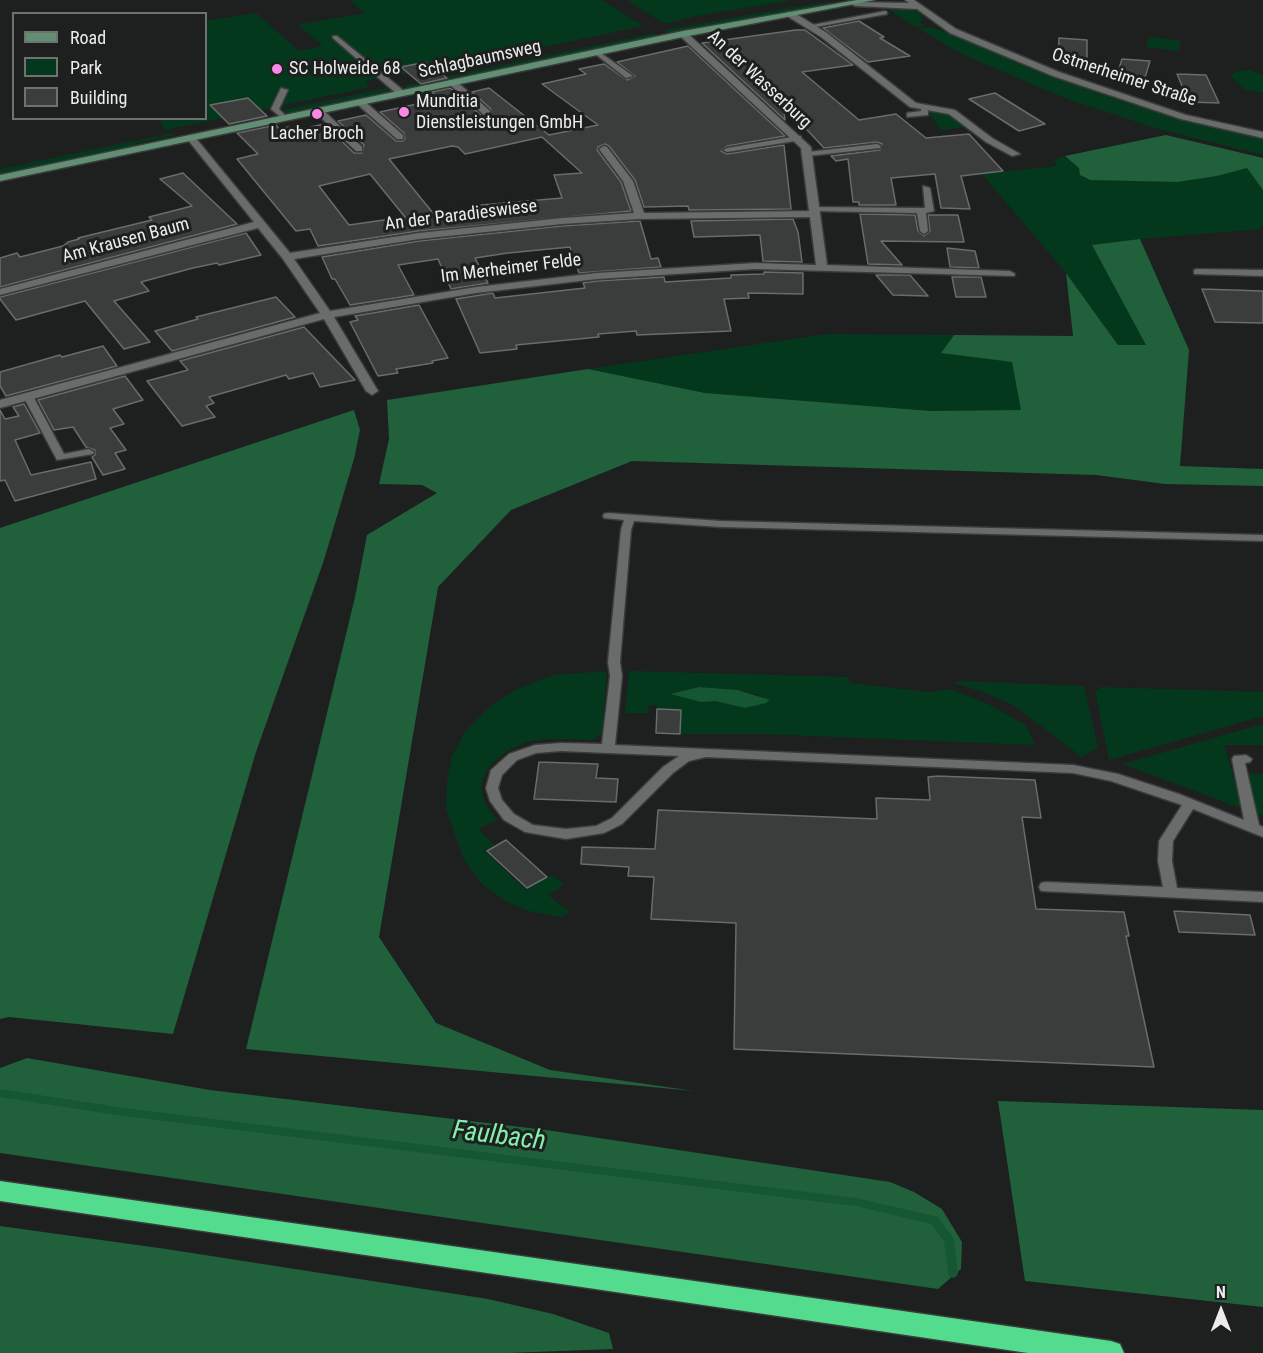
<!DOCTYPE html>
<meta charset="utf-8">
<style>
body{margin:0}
#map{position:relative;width:1263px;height:1353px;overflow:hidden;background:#1d201e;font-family:"Roboto Condensed",sans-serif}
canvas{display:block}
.legend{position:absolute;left:12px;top:12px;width:195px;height:108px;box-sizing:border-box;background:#1d201e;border:2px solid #6f7270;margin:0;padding:8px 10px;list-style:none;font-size:18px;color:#ebeceb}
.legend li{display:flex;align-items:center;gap:12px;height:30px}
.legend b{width:30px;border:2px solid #6f7270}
.north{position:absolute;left:1191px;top:1281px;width:60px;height:60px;-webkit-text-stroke:4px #1d201e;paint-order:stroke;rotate:0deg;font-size:16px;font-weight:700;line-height:24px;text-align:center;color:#ebeceb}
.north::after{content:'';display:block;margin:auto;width:21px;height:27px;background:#ebeceb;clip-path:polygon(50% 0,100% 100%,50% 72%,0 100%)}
</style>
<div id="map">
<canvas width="1263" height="1353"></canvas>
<ul class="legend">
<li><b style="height:8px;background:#628e74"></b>Road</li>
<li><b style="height:16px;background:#04381d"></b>Park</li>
<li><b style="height:16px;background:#3a3d3b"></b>Building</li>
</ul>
<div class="north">N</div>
</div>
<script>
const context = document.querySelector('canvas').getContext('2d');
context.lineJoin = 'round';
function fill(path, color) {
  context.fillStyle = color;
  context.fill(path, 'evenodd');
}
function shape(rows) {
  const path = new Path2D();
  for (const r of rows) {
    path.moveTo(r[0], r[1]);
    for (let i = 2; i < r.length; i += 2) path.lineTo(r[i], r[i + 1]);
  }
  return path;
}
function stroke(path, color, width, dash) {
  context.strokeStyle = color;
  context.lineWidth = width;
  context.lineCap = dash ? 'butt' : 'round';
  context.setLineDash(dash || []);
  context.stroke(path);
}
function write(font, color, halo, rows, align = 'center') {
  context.font = font + ' "Roboto Condensed",sans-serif';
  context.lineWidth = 6;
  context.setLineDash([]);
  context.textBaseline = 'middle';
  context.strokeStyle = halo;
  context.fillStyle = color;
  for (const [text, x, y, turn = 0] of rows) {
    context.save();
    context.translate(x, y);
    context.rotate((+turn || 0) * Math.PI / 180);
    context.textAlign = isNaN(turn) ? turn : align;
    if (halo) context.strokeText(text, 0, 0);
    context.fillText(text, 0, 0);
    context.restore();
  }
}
fill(shape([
 [349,0,602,0,643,26,445,68,365,81,370,87,165,130,160,119,206,118,206,21,256,13,299,51,323,46,298,25,365,13],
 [627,0,793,0,696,16,665,24],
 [830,2,832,3,670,34,665,30,786,8],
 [896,6,919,12,923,18,920,19,923,21,920,22,924,26,916,27,888,9],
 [931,27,969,41,1028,67,1113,98,1167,115,1263,138,1263,155,1155,128,1067,99,962,54,919,29],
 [654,33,659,36,408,89,401,86],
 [1149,37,1181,41,1179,51,1146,47],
 [1250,70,1263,76,1263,93,1244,89,1230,76,1238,71],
 [387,88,388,93,288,114,283,110],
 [933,110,949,114,966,127,941,130,927,111],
 [172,133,174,135,133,144,134,146,0,174,0,169],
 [1065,156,1079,168,1083,178,1090,180,1177,182,1217,176,1247,168,1263,190,1263,223,1261,229,1140,239,1092,245,1147,345,1118,345,1066,273,982,174,1058,166,1053,160],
 [827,334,954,335,942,353,1012,362,1022,410,931,411,705,393,588,369],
 [607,671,602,733,593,740,548,739,527,742,507,751,491,764,482,779,482,793,486,805,497,820,478,829,494,845,485,851,526,890,552,875,564,885,548,895,570,912,561,917,529,911,507,902,483,885,464,860,446,809,447,781,452,756,465,732,490,706,517,689,553,675],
 [629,671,848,677,850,683,930,692,951,689,988,704,1026,725,1035,745,761,734,680,734,680,710,657,709,657,705,649,705,648,713,625,713],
 [699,687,739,690,759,695,758,705,745,708,715,701,701,701,670,694],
 [959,681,1084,686,1098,747,1082,757,1013,705,980,691,954,683],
 [1099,687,1263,692,1263,716,1109,760,1095,690,1099,690],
 [1263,724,1263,745,1224,745,1243,809,1123,764],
 [1248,774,1263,774,1263,816,1257,814]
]), '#04381d');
fill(shape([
 [1166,135,1263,158,1263,190,1247,168,1217,176,1177,182,1090,180,1080,175,1079,168,1065,156],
 [1140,239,1189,350,1180,466,1263,469,1263,486,1165,484,1096,475,632,461,511,510,438,587,379,937,436,1023,550,1070,694,1091,246,1049,355,597,367,535,437,493,422,485,379,484,389,439,387,400,588,369,705,393,931,411,1021,410,1012,362,941,353,954,335,1073,336,1066,273,1118,345,1146,345,1092,245],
 [354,410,360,430,354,459,324,560,256,752,173,1034,9,1017,0,1019,0,528],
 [27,1058,210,1090,546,1130,890,1182,914,1192,942,1209,962,1242,961,1269,938,1289,0,1153,0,1068],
 [998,1101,1263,1110,1263,1307,1025,1281],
 [0,1226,166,1249,488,1299,553,1314,609,1333,613,1349,508,1353,0,1353]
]), '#20603b');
fill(shape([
 [699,687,738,690,770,700,766,703,745,708,715,701,701,702,670,694]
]), '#145732');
fill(shape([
 [0,1089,124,1108,856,1198,938,1217,954,1239,958,1273,957,1276,953,1278,949,1276,948,1273,944,1241,931,1224,856,1206,124,1116,0,1097,0,1089]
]), '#145732');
const building = shape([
 [859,21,884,37,880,38,910,56,868,62,823,28,859,21],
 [796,30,805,30,853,65,802,72,859,120,896,114,926,138,969,134,1003,171,961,176,970,209,941,208,935,174,891,178,896,205,859,205,859,202,853,202,848,159,836,161,831,156,880,150,882,144,877,142,824,148,783,104,785,120,702,43,796,30],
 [1059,38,1087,40,1087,63,1058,61,1059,38],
 [688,46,785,136,727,146,721,151,727,154,784,145,791,209,689,210,688,206,644,207,635,180,609,146,605,144,598,147,597,150,621,182,631,211,419,231,318,246,310,229,296,231,237,159,258,154,237,133,276,125,279,129,288,127,298,130,324,124,354,153,362,153,364,145,338,121,366,115,396,141,403,141,405,139,404,133,380,112,440,99,432,92,450,88,483,117,490,117,491,109,472,92,489,88,549,135,598,125,542,84,586,74,579,69,604,64,627,80,635,76,617,62,688,46],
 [542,137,582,173,554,175,562,198,481,205,482,208,433,213,389,159,452,146,458,147,465,154,542,137],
 [370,174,405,217,349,225,319,186,370,174],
 [1122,59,1150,61,1143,84,1115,81,1122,59],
 [426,62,447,78,421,84,401,67,426,62],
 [1177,74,1206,75,1219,103,1189,102,1177,74],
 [995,93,1045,124,1019,131,969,99,995,93],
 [248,98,267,116,229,124,210,105,248,98],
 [183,173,237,224,0,287,0,258,17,253,20,257,63,246,68,242,79,239,78,238,152,220,149,217,192,206,160,179,183,173],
 [860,214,915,215,918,231,924,236,930,231,928,215,958,215,964,242,881,241,902,265,868,264,860,214],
 [793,219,798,232,802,262,763,261,760,235,694,237,691,221,793,219],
 [640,221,651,259,658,258,661,267,579,273,570,247,508,253,475,258,488,283,451,289,438,259,398,265,414,295,350,305,335,279,332,279,322,257,419,241,562,226,640,221],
 [246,233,261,255,219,265,217,263,193,268,141,282,149,291,114,301,150,342,124,349,85,301,16,320,0,299,0,297,246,233],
 [947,248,975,251,979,268,950,267,947,248],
 [764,272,803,273,803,294,748,293,749,298,724,299,731,331,637,335,636,331,598,334,599,337,516,345,517,349,480,353,456,299,493,293,495,298,585,288,583,283,597,281,664,277,665,282,731,278,731,275,764,274,764,272],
 [876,275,910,275,928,296,893,295,876,275],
 [952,277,981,277,986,297,956,297,952,277],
 [1202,289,1263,291,1263,323,1215,322,1202,289],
 [276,297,295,317,172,351,155,331,198,319,196,317,276,297],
 [419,305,448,358,432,361,433,363,396,369,398,373,378,376,350,322,358,320,355,316,419,305],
 [304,327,355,380,320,387,313,373,289,379,286,375,209,397,214,403,206,406,215,417,182,426,147,381,188,370,180,361,304,327],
 [103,346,117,366,6,396,0,386,0,372,60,355,62,357,103,346],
 [125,376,143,400,113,409,124,424,110,428,126,450,115,453,125,469,103,475,92,457,95,455,95,450,86,447,73,427,54,430,38,400,125,376],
 [24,404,40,433,15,440,31,475,91,462,96,479,15,501,5,480,0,481,0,410,5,419,19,416,13,407,24,404],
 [657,709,681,710,680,734,656,733,657,709],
 [539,762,598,764,596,778,618,779,616,802,534,799,539,762],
 [938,776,1035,780,1041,818,1022,817,1036,909,1124,912,1129,936,1126,936,1154,1067,734,1049,736,923,651,919,654,877,628,876,629,867,581,864,582,847,655,849,658,810,877,819,876,798,930,800,928,777,938,776],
 [506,840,547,877,527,888,487,851,506,840],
 [1174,911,1250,915,1255,935,1179,932,1174,911]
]);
fill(building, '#3a3d3b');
stroke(building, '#696c6a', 1.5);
const service = shape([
 [885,11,887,12,887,14,810,28,807,26,885,11],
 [333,36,337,36,404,91,404,95,398,95,333,38,333,36],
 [594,51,598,51,633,76,626,78,594,53,594,51],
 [449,80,455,80,490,111,490,115,484,115,449,84,449,80],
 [281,88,288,90,279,109,288,118,284,120,271,109,281,88],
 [357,100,363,100,403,135,403,139,397,139,357,104,357,100],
 [921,105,928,107,928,115,907,117,907,113,921,111,921,105],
 [316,109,322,109,362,147,362,151,356,151,316,113,316,109],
 [798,136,801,136,801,140,727,152,723,150,727,148,798,136],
 [877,144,881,146,880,148,808,156,804,154,808,152,877,144],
 [923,186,930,188,934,211,926,213,928,231,924,234,920,231,917,213,814,211,810,209,814,207,925,208,923,186],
 [1197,269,1263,270,1263,276,1194,274,1194,270,1197,269],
 [28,393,33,396,64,454,89,449,94,452,93,454,57,460,23,396,28,393],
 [608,513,721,521,1263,535,1263,541,721,527,634,521,631,530,620,662,622,676,615,745,1073,765,1118,774,1179,794,1244,820,1232,759,1234,756,1246,755,1252,759,1250,762,1245,763,1259,825,1263,827,1263,837,1193,809,1173,841,1172,861,1177,888,1263,892,1263,902,1041,891,1039,887,1041,883,1046,882,1163,887,1158,861,1159,841,1182,805,1111,781,1073,773,706,757,689,761,673,773,622,824,604,833,566,839,525,832,504,820,490,801,486,788,491,770,509,754,535,745,561,743,602,744,610,676,608,662,621,530,624,520,604,518,603,516,604,514,608,513],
 [561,751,608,753,679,756,663,767,612,818,596,826,566,829,533,825,514,814,502,800,498,788,502,775,517,760,536,753,561,751]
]);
const minor = shape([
 [787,12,793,12,827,33,916,103,955,110,992,138,1020,154,1012,156,986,142,949,114,910,107,821,37,787,16,787,12],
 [680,32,686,32,811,147,827,265,1010,271,1015,274,1014,276,755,269,597,279,476,293,334,317,378,391,372,395,366,391,324,319,0,408,0,400,320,313,283,259,258,228,0,295,0,289,254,222,188,140,188,136,191,135,194,136,290,253,419,233,562,218,634,213,623,181,599,149,604,146,607,147,633,181,644,213,809,211,801,148,680,36,680,32],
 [810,217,816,265,755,263,597,273,476,287,330,311,294,259,419,239,562,224,640,219,810,217]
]);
const tertiary = shape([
 [905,0,914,0,956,29,1059,72,1186,115,1263,132,1263,138,1181,119,1053,76,950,33,917,9,855,6,851,4,855,2,909,3,905,0]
]);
const secondary = shape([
 [857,0,875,0,683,37,0,181,0,175,683,31,857,0]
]);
const motorway = shape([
 [0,1181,1111,1341,1120,1344,1124,1353,1028,1353,0,1201,0,1181]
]);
stroke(service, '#3a3b3a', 3);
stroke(minor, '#3a3b3a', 3);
stroke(tertiary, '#3a3b3a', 3);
stroke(secondary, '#3a3b3a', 3);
stroke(motorway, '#3a3b3a', 3);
fill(service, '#696c6a');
fill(minor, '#696c6a');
fill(tertiary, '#696c6a');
fill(secondary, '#628e74');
fill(motorway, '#53dc8d');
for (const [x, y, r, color] of [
 [277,69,6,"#fb87e5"],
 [404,112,6,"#fb87e5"],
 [317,114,6,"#fb87e5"]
]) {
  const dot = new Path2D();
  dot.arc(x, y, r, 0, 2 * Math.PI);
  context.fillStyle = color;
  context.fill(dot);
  stroke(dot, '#1d201e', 2);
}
write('18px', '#ebeceb', '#1d201e', [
 ["Schlagbaumsweg",480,60,-12],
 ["Ostmerheimer Straße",1124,78,18],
 ["An der Wasserburg",759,80,43],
 ["An der Paradieswiese",461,216,-7],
 ["Am Krausen Baum",126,241,-15],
 ["Im Merheimer Felde",511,269,-7]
]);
write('18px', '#ebeceb', '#1d201e', [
 ["SC Holweide 68",289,69],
 ["Munditia",416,102],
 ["Dienstleistungen GmbH",416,123],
 ["Lacher Broch",317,134,"center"]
], 'left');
write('italic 27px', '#82f1ac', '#1d201e', [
 ["Faulbach",499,1137,7]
]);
</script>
